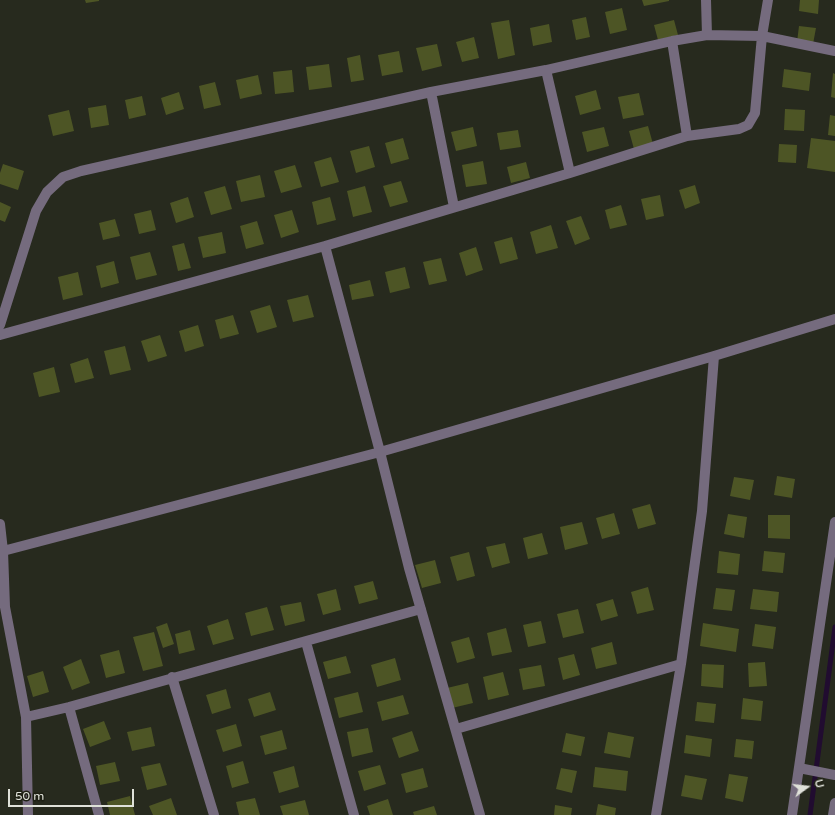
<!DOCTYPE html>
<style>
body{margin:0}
#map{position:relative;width:835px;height:815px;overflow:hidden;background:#272a1e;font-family:"Varela Round",sans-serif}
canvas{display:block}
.north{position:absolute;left:787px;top:767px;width:40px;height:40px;-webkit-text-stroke:3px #1e2014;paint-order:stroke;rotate:75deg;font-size:11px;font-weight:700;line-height:16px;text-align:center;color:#dfe1d9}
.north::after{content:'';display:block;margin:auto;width:14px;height:18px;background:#dfe1d9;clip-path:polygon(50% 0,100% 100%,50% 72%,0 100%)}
.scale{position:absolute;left:8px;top:789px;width:126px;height:18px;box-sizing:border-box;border:2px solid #dfe1d9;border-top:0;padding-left:5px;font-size:12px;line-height:14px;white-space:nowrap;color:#dfe1d9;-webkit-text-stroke:3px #1e2014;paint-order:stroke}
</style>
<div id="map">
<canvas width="835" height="815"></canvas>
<div class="north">U</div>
<div class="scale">50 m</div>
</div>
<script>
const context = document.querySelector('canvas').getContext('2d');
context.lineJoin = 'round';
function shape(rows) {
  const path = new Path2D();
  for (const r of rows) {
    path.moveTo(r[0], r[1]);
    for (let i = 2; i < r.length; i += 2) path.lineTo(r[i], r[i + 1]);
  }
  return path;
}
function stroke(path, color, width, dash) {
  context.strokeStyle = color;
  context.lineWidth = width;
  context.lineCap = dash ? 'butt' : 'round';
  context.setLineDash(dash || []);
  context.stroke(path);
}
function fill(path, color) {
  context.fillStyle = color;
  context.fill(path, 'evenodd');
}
stroke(shape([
 [810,815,835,627]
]), '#210c30', 5);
fill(shape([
 [85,0,99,0,99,1,86,3],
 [642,0,669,0,669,1,644,6],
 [800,0,819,0,818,14,799,11],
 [622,8,627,30,610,34,605,12],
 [586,17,590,37,576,40,572,20],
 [509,20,515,55,498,59,491,23],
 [674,20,678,35,658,40,654,25],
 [549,24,552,42,533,46,530,28],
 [799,26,816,28,813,44,797,42],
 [474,37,479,58,462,62,456,42],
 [437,44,442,66,422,71,416,48],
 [399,51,403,72,382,76,378,55],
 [360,55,364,80,351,82,347,58],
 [329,64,332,87,309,90,306,67],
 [784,69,811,73,809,91,782,87],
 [292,70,294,92,275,94,273,72],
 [833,73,835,74,835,98,831,97],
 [258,75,262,94,240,99,236,80],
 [215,82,221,105,204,109,199,86],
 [596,90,601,109,580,115,575,96],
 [179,92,184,109,166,115,161,98],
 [639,93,644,115,623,119,618,97],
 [142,96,146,115,129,119,125,100],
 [106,105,109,125,91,128,88,108],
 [785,109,805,110,804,131,784,130],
 [69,110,74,131,53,136,48,115],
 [830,115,835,116,835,136,828,135],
 [648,126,653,144,634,149,629,131],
 [473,127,477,146,456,151,451,132],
 [604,127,609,146,587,152,582,132],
 [518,130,521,147,500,150,497,133],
 [403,138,409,159,391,164,385,143],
 [811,138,835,141,835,172,807,168],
 [779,144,797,145,796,163,778,162],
 [369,146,375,167,356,173,350,151],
 [331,157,339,182,321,187,314,162],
 [483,161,487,184,466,187,462,165],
 [526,162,530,178,511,183,507,167],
 [3,164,24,171,18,190,0,184,0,173],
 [295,165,302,187,281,193,274,171],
 [260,175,265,197,241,202,236,181],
 [401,181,408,202,390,207,383,186],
 [695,185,700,203,685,209,679,190],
 [225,186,232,209,211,215,204,192],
 [365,186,372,212,353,217,347,191],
 [660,195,664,216,646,220,641,199],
 [188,197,194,217,176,223,170,203],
 [330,197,336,220,317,225,312,202],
 [0,202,11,207,5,222,0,220],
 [621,205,627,225,610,229,605,210],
 [151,210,156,230,139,234,134,214],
 [292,210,299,232,281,238,274,215],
 [581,216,590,239,575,245,566,221],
 [115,219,120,236,103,240,99,223],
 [257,221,264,244,246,249,240,226],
 [551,225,558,248,536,254,530,232],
 [222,232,226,253,203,258,198,237],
 [512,237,518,259,500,264,494,242],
 [184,243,191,268,178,271,172,246],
 [476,247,483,270,466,276,459,253],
 [150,252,157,275,136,280,130,257],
 [441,258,447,281,429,285,423,262],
 [114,261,119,283,101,288,96,266],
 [405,267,410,288,390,293,385,272],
 [78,272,83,295,63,300,58,277],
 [370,280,374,296,352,300,349,285],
 [308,295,314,317,293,322,287,300],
 [270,305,277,327,257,333,250,311],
 [233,315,239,334,220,339,215,320],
 [198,325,204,346,185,352,179,331],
 [160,335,167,356,148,362,141,341],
 [125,346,131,370,110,375,104,351],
 [88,358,94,378,75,383,70,364],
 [54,367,60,392,39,397,33,373],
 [777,476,795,479,792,498,774,495],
 [734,477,754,480,750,500,730,496],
 [650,504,656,524,638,529,632,509],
 [614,513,620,534,602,539,596,518],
 [728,514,747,517,744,538,724,534],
 [768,515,790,515,790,539,768,538],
 [582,522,588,544,565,550,560,527],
 [542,533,548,554,528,559,523,538],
 [505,543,510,563,492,568,486,547],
 [719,551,740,554,738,575,717,573],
 [764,551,785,553,783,573,762,571],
 [469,552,475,576,457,581,450,557],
 [435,560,441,583,422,588,415,565],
 [373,581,378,599,359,604,354,586],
 [648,587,654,610,637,614,631,592],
 [716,588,735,590,732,611,713,609],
 [336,589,341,610,323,615,317,594],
 [753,589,779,592,777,612,750,609],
 [613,599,618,616,601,621,596,604],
 [301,602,305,621,285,626,280,606],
 [267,607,274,630,251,636,245,613],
 [578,609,584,633,563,638,557,614],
 [228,619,234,639,213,645,207,626],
 [541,621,546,643,528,647,523,625],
 [167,623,174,644,163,648,156,627],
 [703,623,739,629,736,652,700,646],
 [755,624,776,627,773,649,752,646],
 [506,628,512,652,492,656,487,633],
 [190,630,195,650,179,654,175,634],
 [154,632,163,666,143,671,133,637],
 [469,637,475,658,457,663,451,642],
 [612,642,617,664,596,669,591,648],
 [119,650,125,673,106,678,100,655],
 [574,654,580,675,563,680,558,658],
 [346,656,351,673,328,679,323,662],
 [395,658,401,680,377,687,371,665],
 [81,659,90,683,72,690,63,667],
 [765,662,767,686,749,687,748,663],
 [702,664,724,665,723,688,701,686],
 [541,665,545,686,523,690,519,669],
 [43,671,49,692,33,697,27,676],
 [503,672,509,695,488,700,483,677],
 [468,683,473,703,452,708,447,688],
 [226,689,231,708,212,714,206,695],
 [270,692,276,710,254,717,248,699],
 [358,692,363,712,339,718,334,698],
 [403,695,409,714,382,721,377,702],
 [743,698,763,701,761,721,741,719],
 [697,702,716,704,714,723,695,721],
 [104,721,111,739,90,747,83,729],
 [236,724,242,746,223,752,216,730],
 [151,727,155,746,132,751,127,732],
 [368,728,373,752,352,757,347,732],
 [282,730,287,749,265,755,260,736],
 [412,731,419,751,399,758,392,738],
 [608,732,634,737,630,758,604,753],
 [566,733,585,737,581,756,562,752],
 [686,735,712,739,710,757,684,753],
 [736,739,754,741,752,759,734,757],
 [243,761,249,783,232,788,226,766],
 [115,762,120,781,100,785,96,766],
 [160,763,167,785,147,790,141,767],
 [380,765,386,784,364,791,358,771],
 [294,766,299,787,279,793,273,772],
 [595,767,628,771,626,791,593,787],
 [423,768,428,787,406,793,401,774],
 [561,768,577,771,572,793,556,789],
 [729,774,748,777,743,802,725,798],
 [685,775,707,779,702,800,681,796],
 [130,796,135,815,110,815,107,802],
 [171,798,177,815,153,815,149,806],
 [255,798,260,815,239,815,236,802],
 [388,799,393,815,370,815,367,806],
 [305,800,309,815,283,815,280,806],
 [598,804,616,808,615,815,596,815],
 [555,805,572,808,571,815,554,815],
 [434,806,437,815,414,815,413,812]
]), '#4d5525');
stroke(shape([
 [706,0,707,35],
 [672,41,687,136],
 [546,70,570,173],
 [431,92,454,207],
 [0,325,36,211,47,192,63,177,81,171,431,92,546,70,672,41,707,35,762,36,835,51],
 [0,335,325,246],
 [0,524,3,551,5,607,26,717,28,815],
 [3,551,380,452,714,356,835,319],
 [306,642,354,815],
 [172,677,214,815],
 [69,707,99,815],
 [26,717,69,707,421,609],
 [456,729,681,664],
 [799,768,835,775],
 [480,815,409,568,380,452,325,246,570,173,687,136,739,129,748,125,755,113,762,36,768,0],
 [656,815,681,664,702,511,714,356],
 [792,815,835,522],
 [833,815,835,803]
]), '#756b7e', 10);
</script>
